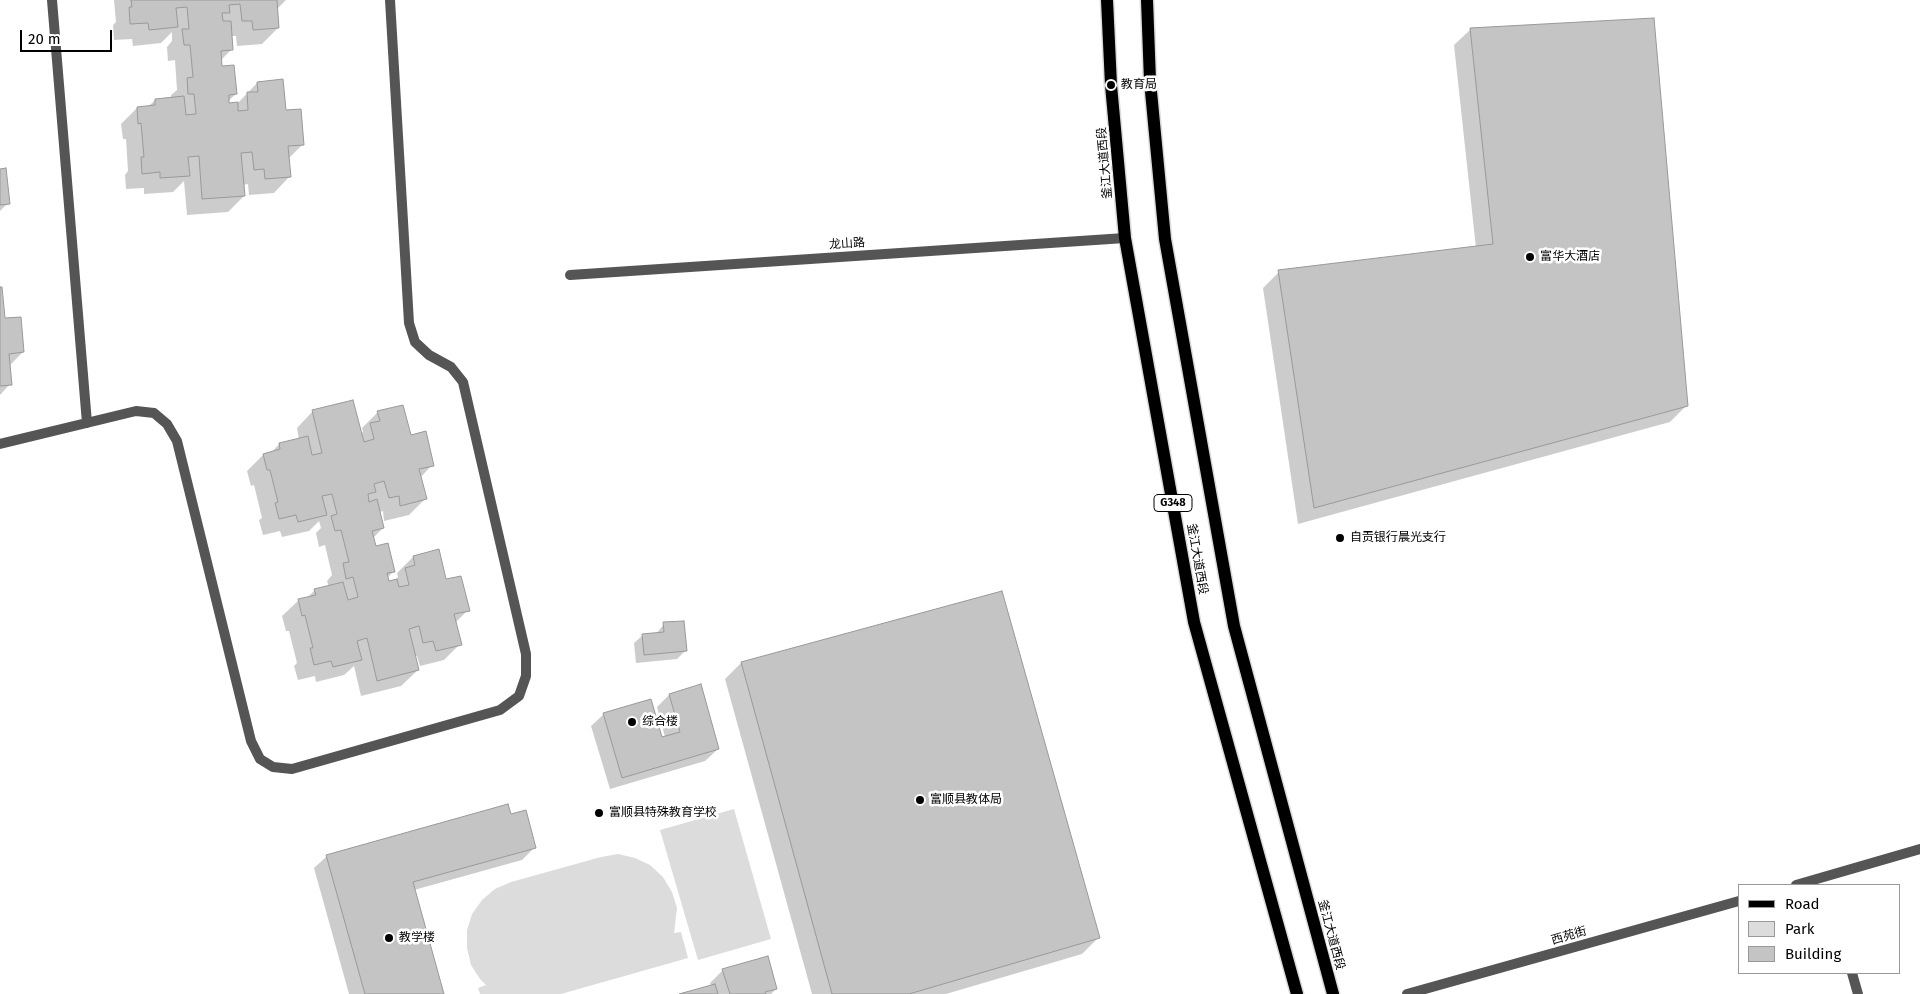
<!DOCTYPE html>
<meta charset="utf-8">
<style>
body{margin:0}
#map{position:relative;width:1920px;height:994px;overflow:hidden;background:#fff;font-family:"Fira Sans",sans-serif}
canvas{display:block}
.legend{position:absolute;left:1738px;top:884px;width:162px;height:90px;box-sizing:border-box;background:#fff;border:1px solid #999;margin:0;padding:6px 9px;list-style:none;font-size:15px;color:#000}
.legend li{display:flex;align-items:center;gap:10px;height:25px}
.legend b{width:25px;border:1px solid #999}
.scale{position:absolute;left:20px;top:30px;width:92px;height:22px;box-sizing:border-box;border:2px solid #000;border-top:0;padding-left:6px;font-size:15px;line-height:18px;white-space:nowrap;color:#000;-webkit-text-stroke:4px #fff;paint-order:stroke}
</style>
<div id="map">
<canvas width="1920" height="994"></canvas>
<ul class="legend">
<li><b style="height:6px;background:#000"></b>Road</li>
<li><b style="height:14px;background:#dcdcdc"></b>Park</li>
<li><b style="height:14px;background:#c4c4c4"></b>Building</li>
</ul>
<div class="scale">20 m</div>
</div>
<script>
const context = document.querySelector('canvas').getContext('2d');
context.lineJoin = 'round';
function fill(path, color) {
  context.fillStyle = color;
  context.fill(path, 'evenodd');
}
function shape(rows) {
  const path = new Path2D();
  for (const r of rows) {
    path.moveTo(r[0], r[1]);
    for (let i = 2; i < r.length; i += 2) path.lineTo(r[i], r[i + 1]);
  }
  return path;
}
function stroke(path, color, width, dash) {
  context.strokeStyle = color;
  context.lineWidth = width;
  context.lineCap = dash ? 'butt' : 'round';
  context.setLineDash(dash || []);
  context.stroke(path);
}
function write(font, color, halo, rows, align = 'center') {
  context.font = font + ' "Fira Sans","Noto Sans SC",sans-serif';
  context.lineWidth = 5;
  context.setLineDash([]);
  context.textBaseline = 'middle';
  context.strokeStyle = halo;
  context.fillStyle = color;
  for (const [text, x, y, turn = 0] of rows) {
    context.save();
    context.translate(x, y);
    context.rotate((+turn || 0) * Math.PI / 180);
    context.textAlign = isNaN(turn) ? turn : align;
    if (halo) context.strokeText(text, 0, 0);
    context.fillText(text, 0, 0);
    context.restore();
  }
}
fill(shape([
 [734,809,771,939,698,960,660,830],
 [618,854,635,858,650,865,663,877,672,892,677,908,674,933,681,932,688,958,561,994,480,994,478,988,486,985,480,979,471,965,467,948,467,930,472,914,482,900,495,889,511,882,601,857]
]), '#dcdcdc');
fill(shape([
 [114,0,286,0,276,10,278,28,262,44,237,46,236,36,231,36,232,49,220,61,221,67,236,94,228,101,228,104,236,105,257,83,285,112,303,144,288,159,290,176,274,193,249,195,248,184,243,185,244,196,228,212,187,215,184,181,173,192,144,194,144,188,126,189,125,175,128,171,126,139,123,139,121,124,137,108,148,107,155,100,171,99,171,95,177,90,175,60,168,61,167,47,172,41,172,32,161,43,133,46,132,39,114,40,113,25,116,22],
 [1471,29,1686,406,1670,422,1298,524,1263,288,1279,272,1476,248,1454,45],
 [0,170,8,203,0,211],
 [0,289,4,319,23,352,9,366,10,384,0,395],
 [313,411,360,434,363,432,362,428,378,412,410,436,432,465,420,478,425,499,409,515,384,521,383,511,379,512,383,528,373,538,375,547,394,571,387,578,388,583,393,582,398,577,397,573,413,557,438,551,445,581,468,610,455,623,460,644,444,660,420,666,417,656,414,657,418,670,401,686,361,696,354,666,344,675,316,682,315,676,298,680,294,666,297,663,289,631,286,631,282,616,299,600,307,598,315,590,329,587,327,581,332,575,325,545,319,547,316,533,321,528,319,521,309,531,282,537,280,531,263,535,259,520,262,518,254,485,251,486,247,471,263,455,271,453,279,444,299,440,297,428],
 [664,624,686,650,677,659,636,663,634,643,643,635,656,634],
 [741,663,1098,938,1082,954,946,994,812,994,725,679],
 [669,695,718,749,705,761,610,789,591,726,604,714,661,738,665,737,657,707],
 [510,816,535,847,522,860,414,890,443,994,349,994,314,868,327,856],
 [723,970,776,989,771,994,683,994,711,986,710,983]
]), '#0003');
const building = shape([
 [131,0,277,0,279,28,253,30,252,21,242,21,240,4,229,5,230,13,222,13,223,21,231,21,233,50,221,51,222,66,234,65,237,94,229,95,229,103,238,102,238,111,248,110,247,92,258,92,257,82,283,79,286,110,301,109,304,145,288,146,291,177,265,179,264,169,254,170,252,152,241,153,245,196,202,199,199,156,188,157,190,176,160,178,160,172,142,174,141,157,144,157,141,123,138,124,137,107,155,105,155,99,184,96,186,115,196,114,194,94,188,94,187,78,193,77,190,45,184,45,182,29,189,29,187,7,176,8,178,27,149,30,148,23,130,24,129,7,132,7,131,0],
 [1654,18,1688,406,1314,508,1278,270,1493,244,1470,28,1654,18],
 [6,168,10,204,0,205,0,169,6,168],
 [0,287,2,287,5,318,21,317,24,352,9,354,12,385,0,386,0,287],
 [353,400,364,442,374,439,370,423,380,421,377,411,403,405,411,435,426,431,434,466,419,469,427,499,400,506,399,496,389,498,384,481,374,484,376,492,368,494,369,502,377,499,384,528,372,531,376,546,388,543,395,572,387,573,389,581,397,579,399,587,409,585,405,568,415,565,413,556,439,549,446,579,461,576,470,611,454,614,462,645,436,651,433,641,423,643,419,626,409,629,419,670,377,681,367,638,357,641,362,660,333,667,331,661,314,665,310,648,313,648,305,615,302,616,298,599,316,595,314,589,343,582,348,600,358,597,353,577,346,579,343,563,349,562,341,530,335,531,331,516,337,514,332,494,322,496,327,515,298,522,296,515,279,519,275,503,278,502,270,470,267,470,263,454,280,449,279,443,308,436,312,455,322,453,312,410,353,400],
 [1002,591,1100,938,909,994,832,994,741,662,1002,591],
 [684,621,687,651,644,655,642,634,664,632,663,622,684,621],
 [701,684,719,749,622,778,603,713,651,699,662,737,680,732,669,694,701,684],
 [508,804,511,814,526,810,536,848,413,882,444,994,365,994,326,855,508,804],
 [768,956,777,989,765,992,766,994,730,994,722,969,768,956],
 [715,984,718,994,679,994,715,984]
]);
fill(building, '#c4c4c4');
stroke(building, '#999', 1);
const primary = shape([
 [1107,0,1111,85,1125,238,1194,622,1297,994],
 [1147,0,1150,81,1165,239,1234,626,1333,994]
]);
stroke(primary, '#dbdbdb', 15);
stroke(shape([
 [52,0,87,423],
 [0,444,136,411,154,413,167,424,177,441,251,741,260,759,273,767,292,769,500,710,519,696,526,676,526,654,463,382,451,367,429,355,415,342,409,323,390,0],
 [1852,973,1858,994]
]), '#555', 10);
stroke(shape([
 [570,275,1125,238]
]), '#555', 10);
stroke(shape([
 [1796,885,1920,849],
 [1407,994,1739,901]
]), '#555', 10);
stroke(primary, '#000', 12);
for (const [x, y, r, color] of [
 [1111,85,5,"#000"],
 [1530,257,5,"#000"],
 [1340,538,5,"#000"],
 [632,722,5,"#000"],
 [920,800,5,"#000"],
 [599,813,5,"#000"],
 [389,938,5,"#000"]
]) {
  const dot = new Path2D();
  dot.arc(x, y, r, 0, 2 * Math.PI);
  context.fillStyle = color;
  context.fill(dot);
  stroke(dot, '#fff', 2);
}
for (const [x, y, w] of [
 [1173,503,38]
]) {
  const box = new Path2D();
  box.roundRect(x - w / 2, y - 8.5, w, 17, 4);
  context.fillStyle = '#fff';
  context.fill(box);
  stroke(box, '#000', 1);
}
write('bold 11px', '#000', null, [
 ["G348",1173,503]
]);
write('12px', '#000', '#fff', [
 ["教育局",1121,85],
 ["富华大酒店",1540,257],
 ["自贡银行晨光支行",1350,538],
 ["综合楼",642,722],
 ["富顺县教体局",930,800],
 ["富顺县特殊教育学校",609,813],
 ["教学楼",399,938]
], 'left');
write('12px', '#000', '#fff', [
 ["釜江大道西段",1105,163,-95],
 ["龙山路",847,244,-4],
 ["釜江大道西段",1197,559,80],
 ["釜江大道西段",1331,935,75],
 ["西苑街",1569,936,-16]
]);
</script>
